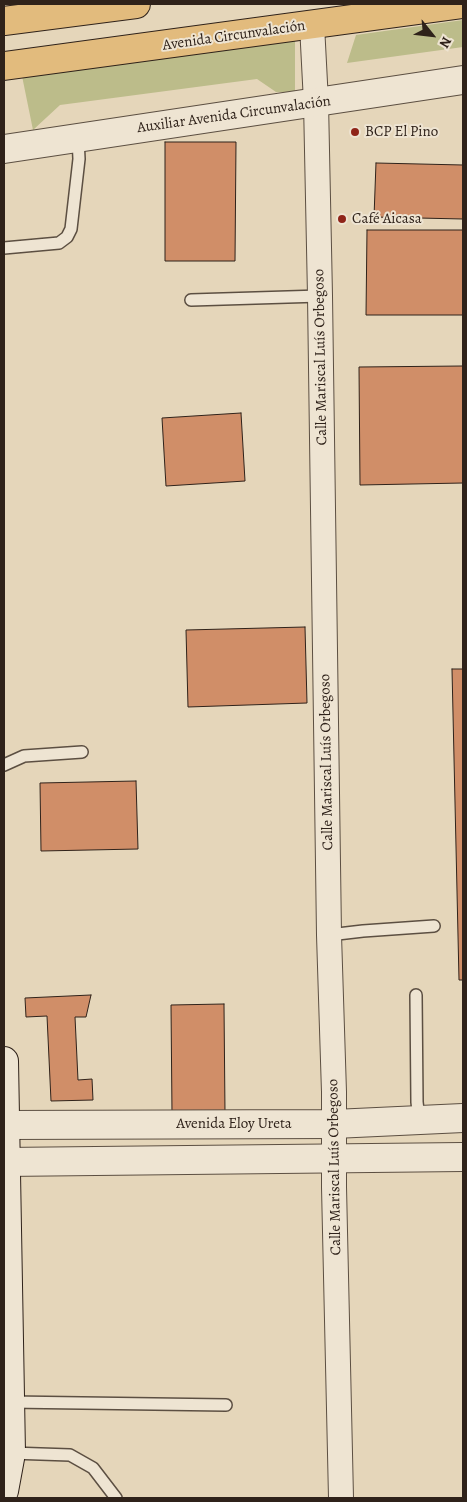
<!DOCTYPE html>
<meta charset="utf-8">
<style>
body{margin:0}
#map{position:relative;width:467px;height:1502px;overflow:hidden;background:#e5d6ba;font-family:Alegreya,serif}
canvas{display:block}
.frame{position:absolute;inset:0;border:5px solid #2f221a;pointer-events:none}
.north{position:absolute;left:407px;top:10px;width:50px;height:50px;-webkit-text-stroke:4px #eee4d2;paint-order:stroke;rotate:119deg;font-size:14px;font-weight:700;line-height:20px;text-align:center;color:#2f221a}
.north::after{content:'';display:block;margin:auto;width:18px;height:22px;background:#2f221a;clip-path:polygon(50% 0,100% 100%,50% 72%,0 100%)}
</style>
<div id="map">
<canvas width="467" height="1502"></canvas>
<div class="frame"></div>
<div class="north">N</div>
</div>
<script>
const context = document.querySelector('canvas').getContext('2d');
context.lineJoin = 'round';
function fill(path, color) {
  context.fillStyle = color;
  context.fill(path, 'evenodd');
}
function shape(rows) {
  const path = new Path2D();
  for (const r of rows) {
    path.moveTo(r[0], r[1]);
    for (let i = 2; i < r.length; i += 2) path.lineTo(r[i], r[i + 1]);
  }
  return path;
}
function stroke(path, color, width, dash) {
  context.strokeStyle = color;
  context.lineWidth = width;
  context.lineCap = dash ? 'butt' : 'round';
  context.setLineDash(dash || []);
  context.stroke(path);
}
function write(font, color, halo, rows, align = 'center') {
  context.font = font + ' Alegreya,serif';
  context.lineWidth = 4;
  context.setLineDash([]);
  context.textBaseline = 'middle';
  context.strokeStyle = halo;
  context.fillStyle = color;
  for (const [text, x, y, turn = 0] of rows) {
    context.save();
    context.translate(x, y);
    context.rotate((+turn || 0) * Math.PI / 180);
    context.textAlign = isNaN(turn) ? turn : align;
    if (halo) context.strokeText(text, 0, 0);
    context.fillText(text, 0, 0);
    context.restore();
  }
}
fill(shape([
 [463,20,463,47,347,63,356,35],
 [295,40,295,92,276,92,257,79,60,105,33,130,22,76]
]), '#bcbc8a');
const building = shape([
 [165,142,236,142,235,261,165,261,165,142],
 [376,163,463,165,463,219,374,217,376,163],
 [367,230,463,230,463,315,366,315,367,230],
 [463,366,463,483,360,485,359,367,463,366],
 [241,413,245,481,166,486,162,418,241,413],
 [305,627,307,703,188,707,186,630,305,627],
 [452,669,463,669,463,980,459,980,452,669],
 [136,781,138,849,41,851,40,783,136,781],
 [91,995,86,1017,75,1017,78,1080,92,1079,93,1100,51,1101,47,1016,26,1017,25,998,91,995],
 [224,1004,225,1113,172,1114,171,1005,224,1004]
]);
fill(building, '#d08e68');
stroke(building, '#2f221a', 1);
const service = shape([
 [4,248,59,243,67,237,71,229,79,159,78,138],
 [191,300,320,296],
 [4,765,24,756,82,752],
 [329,935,363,931,434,926],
 [416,995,417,1102,419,1119],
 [10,1402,226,1405],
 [11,1453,70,1455,93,1468,116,1498]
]);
const minor = shape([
 [312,25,316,102,320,296,329,935,334,1092,334,1187,341,1498]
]);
const tertiary = shape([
 [4,149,463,80],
 [4,1125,334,1124,463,1118],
 [4,1162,463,1157]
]);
const secondary = shape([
 [4,1061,11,1453,4,1491]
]);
const primary = shape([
 [4,21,136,4],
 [4,66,463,4]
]);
stroke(service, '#5c4f42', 14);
stroke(minor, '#5c4f42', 26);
stroke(tertiary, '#5c4f42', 30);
stroke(secondary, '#2f221a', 30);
stroke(primary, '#2f221a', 30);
stroke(service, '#eee4d2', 11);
stroke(minor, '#eee4d2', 24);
stroke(tertiary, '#eee4d2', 28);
stroke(secondary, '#eee4d2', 28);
stroke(primary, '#e2bb7d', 28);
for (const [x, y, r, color] of [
 [355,132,5,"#8f2418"],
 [342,219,5,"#8f2418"]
]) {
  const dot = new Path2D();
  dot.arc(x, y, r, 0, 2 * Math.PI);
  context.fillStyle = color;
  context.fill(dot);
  stroke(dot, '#eee4d2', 2);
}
write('15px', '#2f221a', '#eee4d2', [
 ["Avenida Circunvalación",234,36,-8],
 ["Auxiliar Avenida Circunvalación",234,115,-8],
 ["Calle Mariscal Luís Orbegoso",321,357,-91],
 ["Calle Mariscal Luís Orbegoso",327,762,-91],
 ["Avenida Eloy Ureta",234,1124],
 ["Calle Mariscal Luís Orbegoso",335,1167,-91]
]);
write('15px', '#2f221a', '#eee4d2', [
 ["BCP El Pino",365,132],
 ["Café Aicasa",352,219]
], 'left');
</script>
